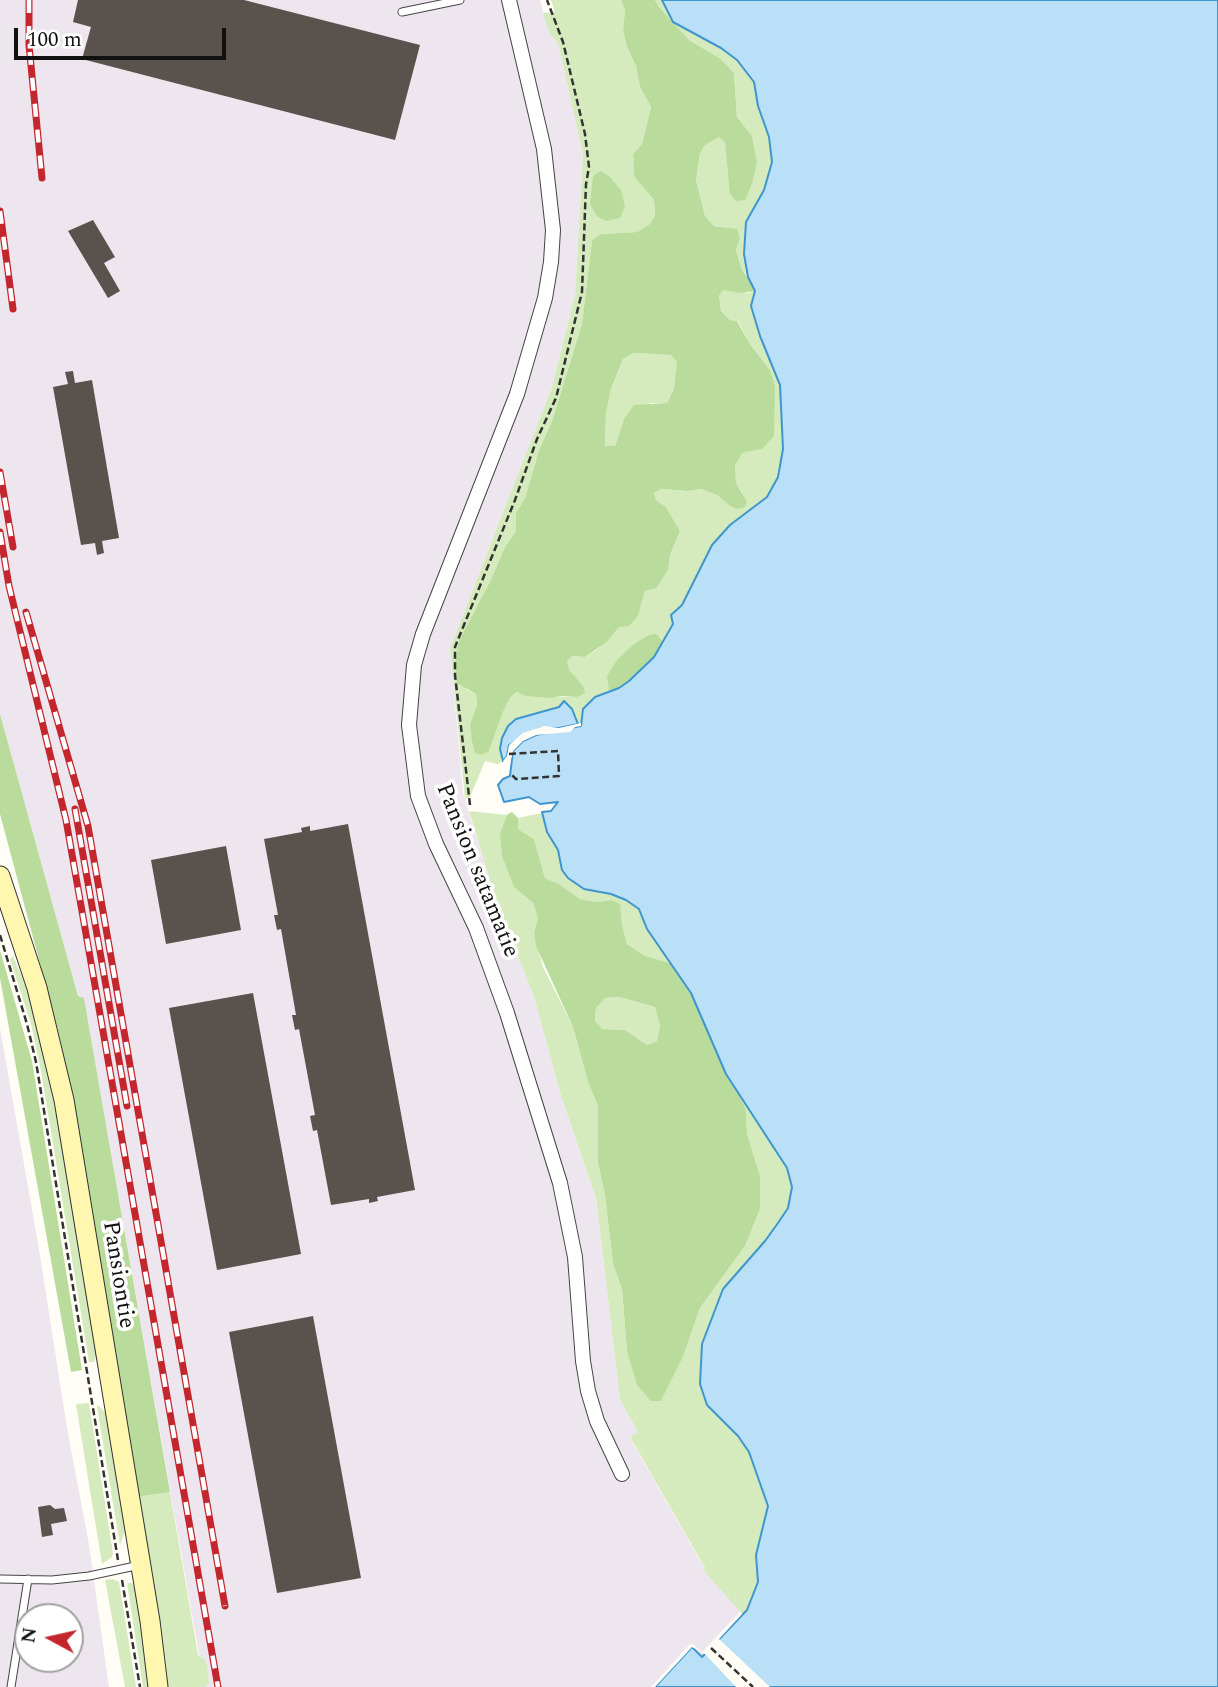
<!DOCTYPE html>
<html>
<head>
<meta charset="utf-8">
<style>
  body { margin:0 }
  #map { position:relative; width:1218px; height:1687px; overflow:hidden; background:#fffdf5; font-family:Spectral,serif }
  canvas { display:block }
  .north { position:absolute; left:14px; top:1603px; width:70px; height:70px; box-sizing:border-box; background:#fff; border:2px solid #a0a0a0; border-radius:50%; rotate:278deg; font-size:19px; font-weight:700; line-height:28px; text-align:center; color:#111 }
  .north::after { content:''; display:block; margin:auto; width:24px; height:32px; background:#c4262e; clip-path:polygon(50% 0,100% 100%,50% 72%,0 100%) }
  .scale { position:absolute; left:14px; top:28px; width:212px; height:32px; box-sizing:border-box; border:4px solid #111; border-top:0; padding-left:9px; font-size:21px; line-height:24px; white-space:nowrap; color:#111; -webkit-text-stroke:5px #fff; paint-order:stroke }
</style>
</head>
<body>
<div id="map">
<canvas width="1218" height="1687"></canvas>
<div class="north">N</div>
<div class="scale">100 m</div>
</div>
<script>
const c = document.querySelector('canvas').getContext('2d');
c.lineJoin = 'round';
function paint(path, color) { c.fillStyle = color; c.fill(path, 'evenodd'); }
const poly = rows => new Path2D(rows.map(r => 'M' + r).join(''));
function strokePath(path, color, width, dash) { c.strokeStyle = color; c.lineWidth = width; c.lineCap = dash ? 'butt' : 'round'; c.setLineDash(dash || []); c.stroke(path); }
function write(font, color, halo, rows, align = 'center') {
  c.font = font + ' Spectral,serif'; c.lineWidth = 7; c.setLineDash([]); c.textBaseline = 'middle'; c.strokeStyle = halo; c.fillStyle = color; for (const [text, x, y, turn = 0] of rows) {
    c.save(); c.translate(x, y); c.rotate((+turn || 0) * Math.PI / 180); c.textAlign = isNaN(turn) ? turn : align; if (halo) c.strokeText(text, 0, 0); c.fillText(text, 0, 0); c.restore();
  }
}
const industrial = poly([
  [0,0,540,0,549,33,558,42,583,154,575,295,552,387,450,648,463,793,495,897,534,997,561,1096,596,1198,620,1400,638,1432,630,1438,705,1569,704,1571,742,1614,702,1657,691,1648,655,1687,205,1687,209,1682,205,1659,199,1655,84,998,78,996,0,714],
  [0,1028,39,1249,67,1428,89,1545,109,1687,0,1687],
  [28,1617,70,1617,70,1659,28,1659]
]);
const green = poly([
  [551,0,621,0,625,10,623,30,627,47,636,66,640,87,651,107,642,144,633,154,634,175,654,200,655,215,650,224,637,232,601,234,592,240,582,324,552,421,539,450,525,498,516,513,516,531,505,547,489,584,466,689,476,694,477,705,470,724,489,751,503,712,510,698,518,692,525,696,577,697,584,687,568,670,566,661,572,656,585,657,595,651,607,642,619,627,638,616,645,591,668,570,670,555,680,531,666,507,656,500,654,493,661,489,688,491,701,489,717,495,730,506,742,492,736,484,735,466,742,453,762,449,770,370,750,344,738,321,730,320,721,311,719,296,723,290,751,293,748,277,741,267,736,250,740,239,728,228,714,226,705,216,696,180,700,154,704,146,719,137,757,162,752,136,737,117,734,73,721,59,689,40,659,7,655,0,681,0,790,91,814,417,706,619,581,724,578,724,564,701,559,707,531,714,501,759,503,761,498,764,485,761,470,797,465,799,450,648,552,387,575,295,583,154,558,43,549,33,543,13,555,12],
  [632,353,671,355,678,362,674,388,667,403,651,403,624,419,615,446,605,446,606,413,611,389,623,359],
  [469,811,507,815,500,833,514,887,533,903,538,918,534,932,543,967,573,1027,588,1082,598,1106,598,1163,605,1195,613,1264,622,1289,627,1351,661,1401,683,1357,700,1308,745,1246,760,1176,747,1134,746,1110,670,963,645,956,627,944,622,925,619,904,612,900,597,902,580,899,559,884,545,878,534,839,518,829,518,818,551,811,614,857,806,1155,794,1504,747,1610,742,1614,703,1570,705,1568,630,1437,638,1432,620,1400,596,1198,561,1096,534,997,495,897],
  [13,956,30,996,56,1112,97,1353,94,1362,89,1362,41,1071,31,1024,10,959],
  [619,997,655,1007,660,1026,657,1041,647,1045,625,1030,601,1029,595,1021,596,1008,605,998],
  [89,1403,113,1553,112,1557,102,1564,76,1404],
  [98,1405,108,1416,126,1528,120,1545,97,1407],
  [170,1492,198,1655,205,1659,207,1666,209,1683,205,1687,166,1687,137,1497],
  [113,1579,119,1582,136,1687,125,1687,105,1580],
  [127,1583,132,1583,136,1589,150,1687,143,1687]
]);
const forest = poly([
  [621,0,655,0,659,7,689,40,721,59,734,73,737,117,752,136,757,162,752,184,745,200,736,201,730,194,725,142,719,137,704,146,700,154,696,180,705,216,714,226,737,229,740,239,736,250,741,267,755,291,741,293,723,290,719,296,721,311,730,320,737,321,750,344,770,370,775,386,774,436,762,449,742,453,735,466,736,483,747,502,745,507,738,509,730,506,717,495,701,489,688,491,661,489,654,493,656,500,666,507,680,531,670,555,668,570,656,588,645,591,638,616,629,626,619,627,607,642,585,657,572,656,567,661,569,670,584,687,585,693,577,697,561,696,550,698,525,696,517,692,510,698,503,712,489,751,482,755,475,753,472,741,470,724,477,705,476,694,457,683,455,663,459,641,489,584,505,547,516,531,516,513,525,498,539,450,552,421,582,324,592,240,601,234,637,232,650,224,655,215,654,200,634,176,633,154,642,144,651,107,640,87,636,66,627,47,623,30,625,10],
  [633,353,671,355,677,362,674,388,667,403,634,405,624,419,615,446,605,446,606,413,611,389,623,359],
  [601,171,610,177,621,190,625,206,620,218,606,221,597,216,590,204,593,176],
  [656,634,664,643,654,657,630,681,619,688,609,690,607,676,617,660,634,644,649,635],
  [0,714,78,996,84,998,170,1492,137,1497,61,1042,0,814],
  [512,812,518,818,518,829,534,839,545,878,559,884,580,899,597,902,612,900,620,904,622,925,627,944,645,956,670,963,691,993,726,1074,738,1092,746,1110,747,1134,760,1176,760,1208,745,1246,700,1308,683,1357,661,1401,651,1401,637,1385,627,1351,622,1289,613,1264,605,1195,598,1163,598,1106,588,1082,573,1027,536,946,534,932,538,918,533,903,514,887,502,856,500,833,507,815],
  [619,997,655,1007,660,1026,657,1041,647,1045,625,1030,602,1029,595,1021,596,1008,605,998],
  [0,950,32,1061,82,1370,71,1372,0,978]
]);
const water = poly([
  [662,0,1218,0,1218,1687,655,1687,692,1647,702,1657,747,1610,758,1582,756,1555,768,1506,749,1452,738,1436,707,1405,700,1384,702,1344,723,1289,765,1241,778,1223,788,1208,792,1187,787,1168,726,1074,691,993,647,929,639,909,626,900,611,894,584,889,568,878,562,870,558,850,547,832,542,812,551,811,558,802,540,804,529,797,504,802,498,785,503,779,510,776,513,751,523,741,536,735,581,726,583,709,595,697,619,688,629,681,654,657,673,624,671,615,682,605,712,545,730,525,767,497,778,477,783,449,780,385,760,336,751,306,755,291,748,277,744,254,746,222,764,190,772,162,769,137,758,106,754,82,737,60,721,48,673,22,662,0],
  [564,701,572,709,578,724,559,728,541,728,529,733,509,745,507,756,503,761,500,749,502,738,508,726,516,719,559,707,564,701]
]);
const pier = poly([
  [581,723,581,726,575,727,570,732,536,735,523,741,513,751,510,764,503,761,507,756,509,745,523,733,544,726,559,728],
  [740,1612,742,1614,719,1639,770,1687,736,1687,705,1654,692,1647,655,1687,651,1687,689,1645,693,1644,702,1652]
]);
const building = poly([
  [78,0,244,0,420,45,395,140,82,59,91,27,73,22],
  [93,220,115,257,104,263,120,291,108,298,68,231],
  [73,371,75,383,92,380,119,538,102,541,104,553,97,555,95,543,81,545,53,387,68,384,65,372],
  [348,824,415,1190,377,1197,378,1201,369,1203,369,1199,331,1205,317,1130,313,1131,310,1116,315,1115,299,1029,295,1030,292,1015,296,1015,281,929,277,930,274,915,278,915,264,839,302,832,301,828,310,826,310,831],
  [226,846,241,930,166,944,151,860],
  [253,993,301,1254,217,1270,169,1008],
  [313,1316,361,1578,277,1593,229,1332],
  [50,1505,55,1509,64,1508,67,1521,51,1524,53,1535,42,1537,38,1507]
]);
const path = poly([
  [509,754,558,751,559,776,516,779,510,773],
  [470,805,455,675,455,647,515,500,537,439,556,398,582,292,586,184,589,167,585,134,563,42,547,0],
  [0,935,27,1024,36,1062,118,1560],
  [122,1580,140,1687],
  [711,1648,753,1687]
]);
const lane = poly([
  [402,12,460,0],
  [0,1579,52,1580,89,1576,140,1565],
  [11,1687,28,1579]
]);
const street = poly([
  [509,0,544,149,553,230,551,262,545,298,517,394,423,634,414,665,409,725,418,796,436,844,476,928,507,1013,560,1183,575,1257,583,1361,588,1391,597,1421,622,1474]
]);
const secondary = poly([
  [0,876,37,988,64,1100,150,1621,158,1687]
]);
const rail = poly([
  [29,0,29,45,42,178],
  [0,211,13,309],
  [0,472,13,547],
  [0,532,9,586,66,820,218,1687],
  [26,612,88,826,225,1606],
  [75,809,127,1106]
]);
const streetNames = [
  ["Pansion satamatie",476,871,68],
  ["Pansiontie",117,1275,81]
];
paint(industrial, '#eee6ef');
paint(green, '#d5ebbd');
paint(forest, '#b9dc9c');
paint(water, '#b9e0f7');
strokePath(water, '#3f96cf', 2);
paint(pier, '#fffdf5');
paint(building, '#5a524d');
strokePath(lane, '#444', 9);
strokePath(street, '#444', 16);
strokePath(secondary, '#333', 21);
strokePath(path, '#333', 2.5, [7, 3.5]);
strokePath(lane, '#fff', 7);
strokePath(street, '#fff', 14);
strokePath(secondary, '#fff6b0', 19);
strokePath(rail, '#c4262e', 7);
strokePath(rail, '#fff', 4.5, [13]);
write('23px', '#111', '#fff', streetNames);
</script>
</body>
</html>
